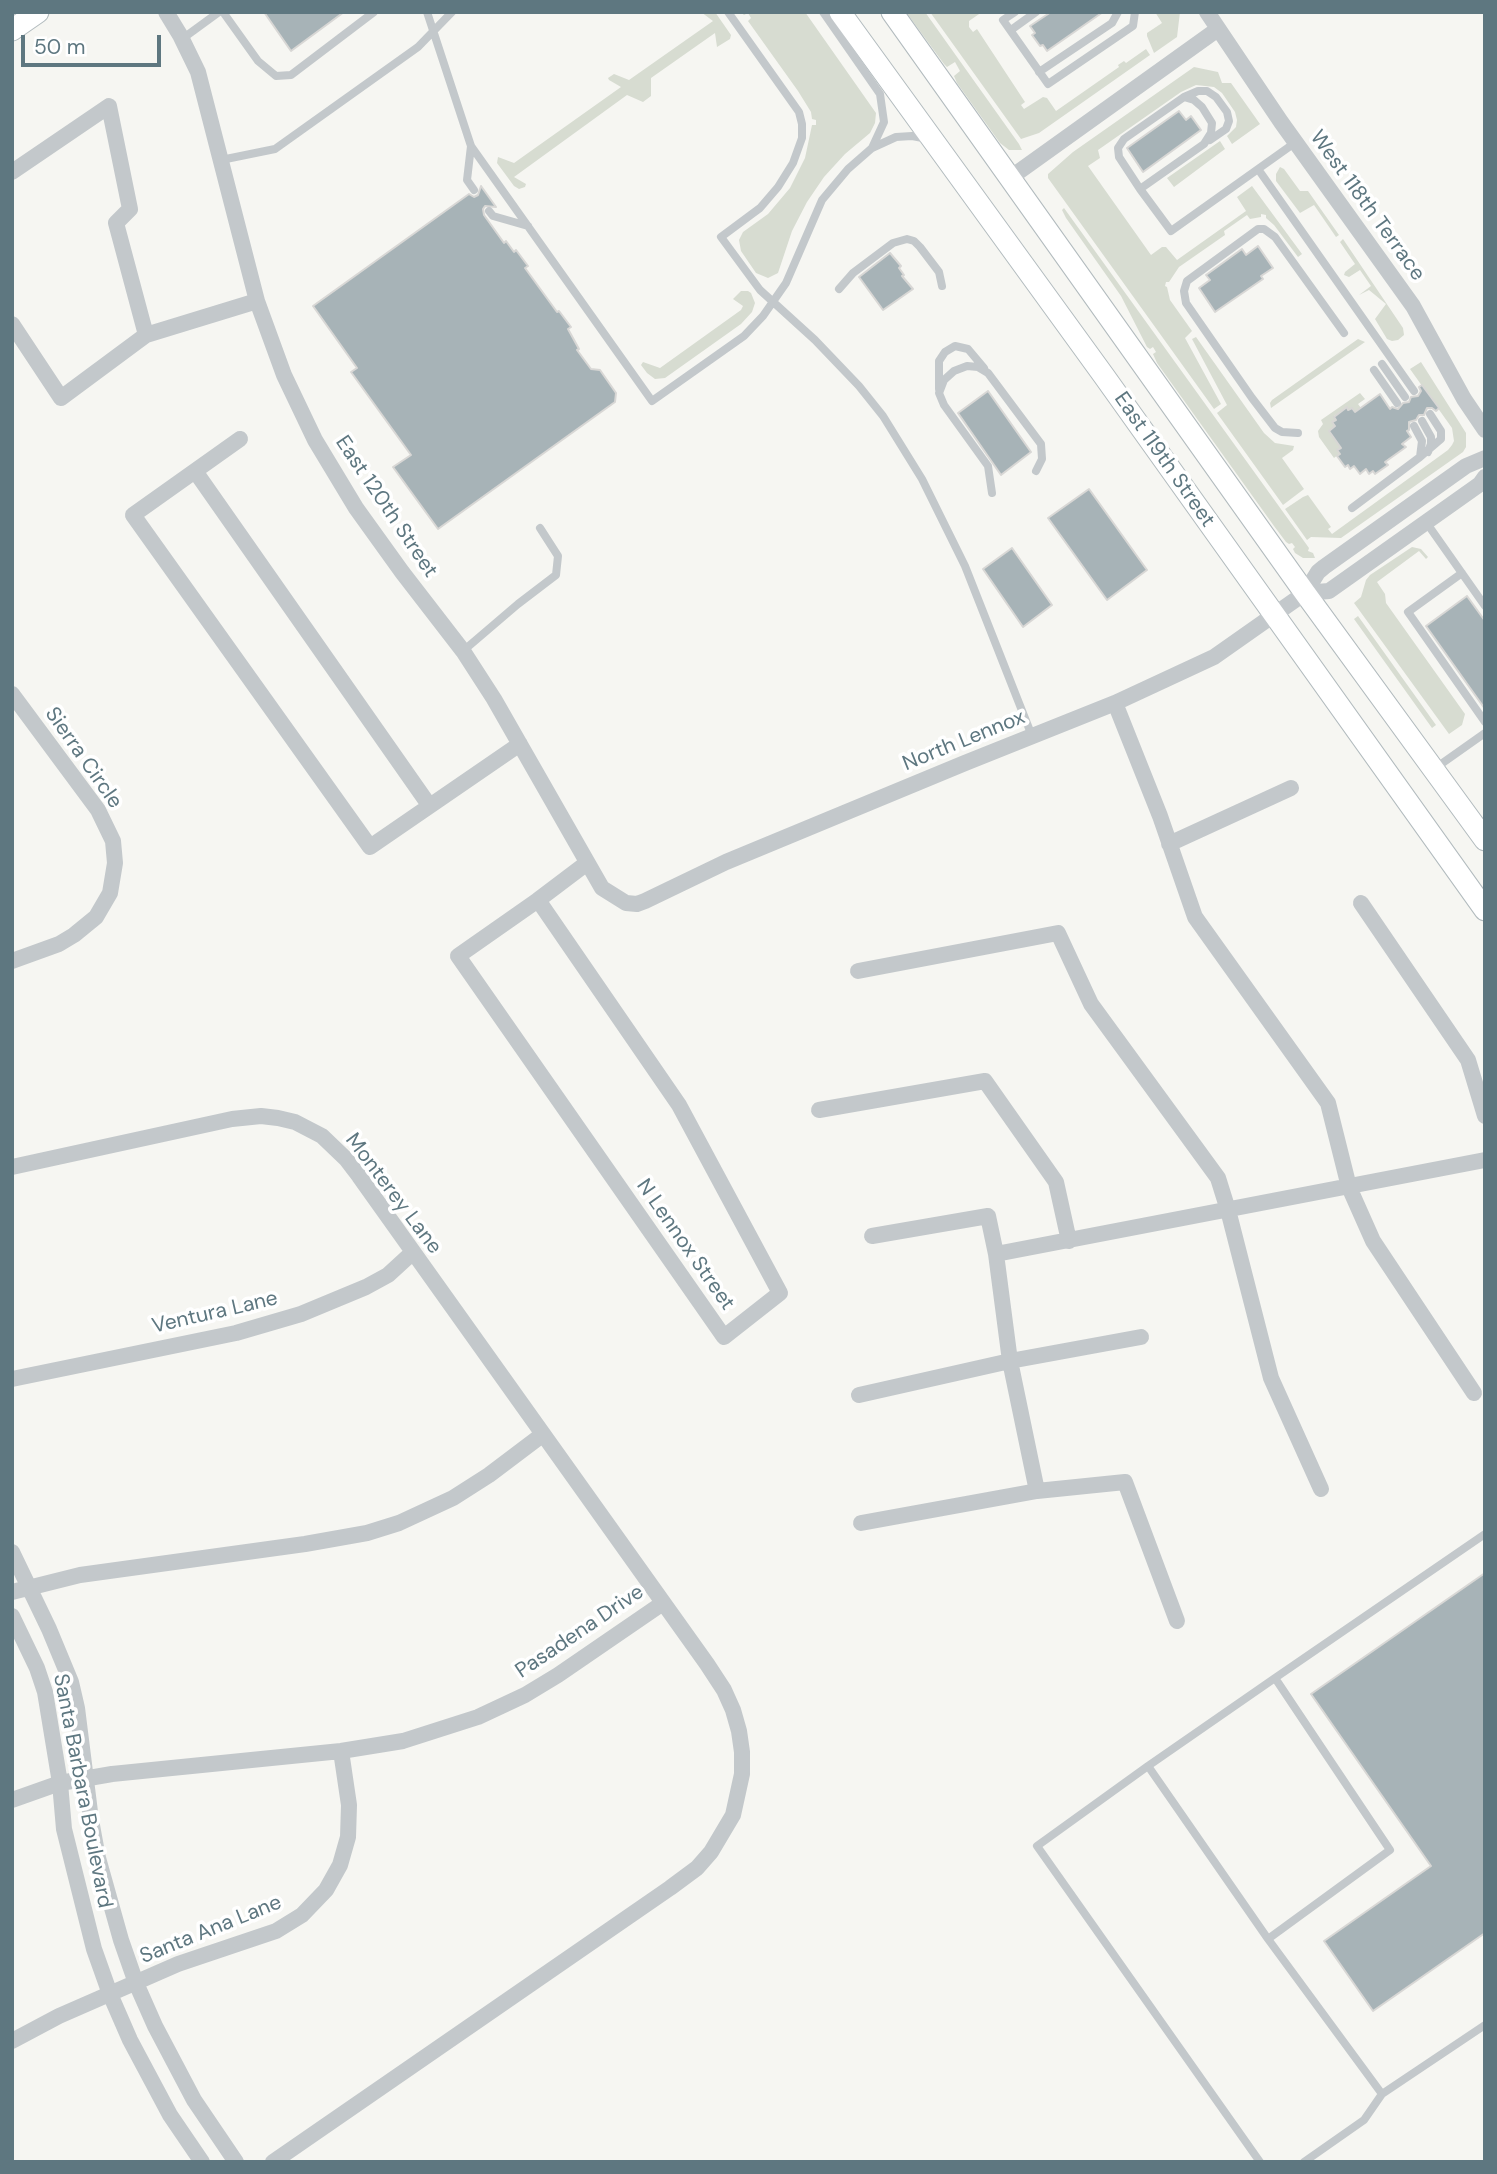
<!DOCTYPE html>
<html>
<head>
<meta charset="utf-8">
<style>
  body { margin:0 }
  #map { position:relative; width:1497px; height:2174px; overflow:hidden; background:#f6f6f2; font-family:"DM Sans",sans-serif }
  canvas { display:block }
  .frame { position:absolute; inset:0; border:14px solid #5e7780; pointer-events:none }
  .scale { position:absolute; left:21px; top:35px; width:140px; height:32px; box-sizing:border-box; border:4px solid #5e7780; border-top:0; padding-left:9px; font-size:21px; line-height:24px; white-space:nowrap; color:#5e7780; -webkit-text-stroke:5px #fff; paint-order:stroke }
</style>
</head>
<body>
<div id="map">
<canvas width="1497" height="2174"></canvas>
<div class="frame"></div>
<div class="scale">50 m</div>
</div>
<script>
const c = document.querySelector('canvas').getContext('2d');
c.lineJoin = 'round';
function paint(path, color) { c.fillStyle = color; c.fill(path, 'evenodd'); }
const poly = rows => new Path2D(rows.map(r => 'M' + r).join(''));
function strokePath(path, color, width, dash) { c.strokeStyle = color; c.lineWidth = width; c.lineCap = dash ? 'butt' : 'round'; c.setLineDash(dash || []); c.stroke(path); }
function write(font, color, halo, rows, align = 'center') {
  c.font = font + ' "DM Sans",sans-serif'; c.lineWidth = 7; c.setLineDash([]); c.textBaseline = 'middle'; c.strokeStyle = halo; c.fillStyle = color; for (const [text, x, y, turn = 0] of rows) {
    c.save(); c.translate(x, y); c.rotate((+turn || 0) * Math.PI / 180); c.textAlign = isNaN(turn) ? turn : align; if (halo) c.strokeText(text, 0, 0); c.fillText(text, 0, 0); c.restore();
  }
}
const green = poly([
  [701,12,715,12,731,35,730,39,717,47,715,33,651,78,651,96,643,102,627,95,514,177,526,184,525,187,519,189,514,186,497,163,498,157,514,163,621,87,609,80,608,78,614,74,629,80,713,21],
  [741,12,805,12,876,113,875,123,870,133,845,154,824,177,807,202,792,231,778,273,768,278,756,273,741,251,739,240,743,232,768,214,790,188,805,158,812,125,816,125,816,120,812,119,811,112,798,91,748,21,751,18,748,13,744,15],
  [906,12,925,12,1019,144,1022,150,1009,150,1000,143,957,83,954,76,960,71,955,62,947,67,944,64],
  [930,12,982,12,969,21,969,27,973,32,977,29,1025,102,1021,105,1024,109,1043,97,1047,98,1056,111,1119,67,1118,65,1124,61,1126,63,1146,49,1150,55,1039,133,1021,139],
  [1155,12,1180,12,1177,37,1154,53,1147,36,1147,33,1162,23],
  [1194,67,1218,72,1222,83,1231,83,1260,124,1232,144,1227,136,1236,127,1237,120,1235,112,1222,93,1214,87,1196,85,1181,92,1098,150,1100,158,1088,166,1151,255,1162,247,1166,247,1177,260,1246,211,1237,197,1252,186,1302,254,1298,257,1274,225,1266,218,1266,215,1261,214,1261,217,1250,219,1247,215,1224,231,1225,235,1179,267,1169,282,1166,282,1165,286,1167,287,1170,300,1192,331,1185,338,1221,404,1214,409,1048,178,1048,174,1073,152],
  [1220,141,1225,149,1174,187,1167,178],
  [1280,167,1284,169,1300,191,1308,191,1339,235,1336,237,1314,205,1300,213,1276,181,1276,174],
  [1064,208,1309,548,1308,551,1313,553,1315,558,1303,558,1295,553,1293,549,1295,547,1292,543,1289,544,1286,542,1274,526,1157,363,1153,354,1156,352,1153,347,1150,349,1147,347,1121,296,1066,218,1062,210],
  [1343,239,1403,328,1404,335,1398,340,1392,341,1387,339,1375,319,1386,304,1369,290,1359,295,1371,286,1360,270,1349,277,1344,275,1345,272,1355,264,1340,242],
  [741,291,748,291,751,293,755,303,752,312,741,324,665,378,655,379,647,373,641,365,643,362,660,368,741,310,743,306,733,299],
  [1196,337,1264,433,1275,443,1294,446,1293,450,1282,458,1304,489,1283,505,1217,413,1227,405,1192,339],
  [1358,339,1365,342,1271,408,1270,403,1272,400],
  [1421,362,1466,433,1466,447,1463,452,1341,538,1311,537,1307,540,1285,509,1303,497,1308,495,1331,527,1328,529,1332,534,1448,450,1452,445,1454,441,1452,428,1410,369],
  [1360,393,1365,399,1358,404,1361,408,1352,414,1352,408,1348,410,1346,408,1334,416,1336,420,1333,422,1337,421,1344,451,1338,450,1339,454,1334,458,1319,437,1318,431,1323,424,1321,420],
  [1412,547,1421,549,1428,557,1426,559,1419,551,1377,582,1385,594,1386,603,1465,714,1462,725,1449,734,1354,603,1361,597,1366,580,1370,575],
  [1358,616,1436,725,1432,728,1354,619]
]);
const building = poly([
  [264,12,344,12,291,51,264,12],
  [1051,12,1103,12,1047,51,1043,45,1040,46,1032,35,1035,33,1030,26,1051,12],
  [1179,111,1186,120,1191,116,1201,130,1143,172,1127,148,1179,111],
  [481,186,496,207,485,206,483,209,484,215,504,243,506,241,514,252,516,250,528,266,525,268,557,312,559,311,571,327,568,329,579,349,577,350,591,369,600,370,616,393,615,402,438,529,393,467,411,455,351,372,357,368,313,306,469,194,474,197,478,195,481,186],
  [1258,246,1273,268,1261,276,1263,279,1215,312,1199,288,1210,280,1206,275,1242,249,1246,255,1258,246],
  [890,253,901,266,899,268,904,275,902,276,913,289,883,310,859,277,890,253],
  [1422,385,1439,408,1436,411,1432,408,1427,408,1424,415,1419,415,1416,420,1409,422,1409,430,1407,431,1411,437,1402,444,1406,447,1385,462,1388,465,1375,474,1373,471,1369,474,1366,469,1360,474,1354,466,1350,469,1348,465,1345,467,1337,456,1340,454,1337,450,1341,448,1329,431,1335,426,1332,422,1336,420,1334,417,1347,407,1348,410,1352,408,1355,412,1380,394,1390,409,1392,407,1398,409,1403,403,1409,402,1411,397,1418,396,1421,391,1419,387,1422,385],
  [988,391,1031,452,1001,475,958,413,988,391],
  [1089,489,1147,570,1107,600,1048,518,1089,489],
  [1012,548,1052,605,1023,627,983,569,1012,548],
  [1467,596,1485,621,1485,709,1426,626,1467,596],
  [1485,1573,1485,1933,1373,2011,1324,1941,1431,1866,1311,1694,1485,1573]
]);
const lane = poly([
  [223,12,258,61,276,76,291,75,374,12],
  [427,12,471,146,652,401,744,336,763,316,786,283,822,200,848,169,872,148,896,137,912,136,928,139],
  [728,12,799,112,802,124,802,138,793,163,778,187,760,208,721,237,760,290,815,340,859,386,883,416,922,479,965,566,1032,736],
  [823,12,880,94,884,122,872,148],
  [1015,12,1003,20,1048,84,1133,26,1135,12],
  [1011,30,1036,12],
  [182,39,219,12],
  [1039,72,1112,23,1118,12],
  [1184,97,1198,91,1207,91,1216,97,1227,112,1229,121,1226,129,1210,140],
  [471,146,467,180,474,190],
  [221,160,275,149,418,47,452,12],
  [1258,169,1414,391],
  [1140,189,1204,144,1211,133,1212,123,1202,107,1194,100,1184,97,1124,139,1118,148,1119,157,1140,189,1171,231,1296,142],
  [489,211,493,216,528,226],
  [839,289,853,273,893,243,907,239,914,241,920,247,939,272,942,286],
  [1382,364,1405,397],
  [1374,370,1397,403],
  [939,389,939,361,945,352,955,346,968,349,984,368],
  [1422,421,1431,437,1431,444,1428,452],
  [1298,433,1282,432,1275,428,1252,398,1186,303,1184,291,1187,281,1258,229,1264,229,1275,237,1344,333],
  [1420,457,1441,439,1441,431,1430,414],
  [992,493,988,466,944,405,939,393,944,380,954,371,967,366,978,367,988,373,1041,444,1042,459,1036,471],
  [1352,508,1420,457,1422,441,1414,426],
  [1426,522,1485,606],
  [1462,573,1408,612,1485,722],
  [463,651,518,604,556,575,558,556,540,528],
  [1434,769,1485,733],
  [1275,1678,1390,1850,1268,1939,1148,1766,1275,1678,1485,1534],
  [1148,1766,1037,1846,1260,2162],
  [1268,1939,1382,2094,1485,2025],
  [1304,2162,1364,2120,1382,2094]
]);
const street = poly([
  [166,12,180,35,198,72,257,301,284,375,315,440,356,508,402,572,463,651,494,699,602,888,626,903,637,904,645,901,726,862,965,763,1115,703,1214,657,1305,593,1318,572,1324,567,1466,466,1485,458],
  [1207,12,1281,122,1413,306,1464,399,1485,430],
  [12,172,109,106,130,209,116,223,146,335],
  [1010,178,1218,29],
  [12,324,61,398,146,335,257,301],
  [240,439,133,515,370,847,520,744],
  [195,471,429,805],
  [1305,593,1329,591,1480,484,1485,477],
  [12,694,98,810,113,841,115,863,110,893,96,917,74,935,59,944,12,961],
  [1115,703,1160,816,1195,917,1328,1103,1349,1187,1373,1241,1474,1393],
  [1169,844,1291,788],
  [538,900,458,956,724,1337,780,1293,679,1105,538,900,587,863],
  [1361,903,1468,1060,1485,1116],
  [858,971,1058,933,1091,1004,1218,1178,1228,1210,1271,1378,1321,1489],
  [819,1110,985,1081,1056,1182,1069,1241],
  [12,1167,232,1119,261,1116,278,1118,295,1122,322,1136,346,1159,359,1176,707,1664,724,1690,733,1710,739,1731,742,1752,742,1774,733,1815,711,1852,697,1868,670,1888,273,2162],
  [872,1236,988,1216,996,1254],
  [12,1379,236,1333,301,1314,366,1287,388,1275,412,1253],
  [859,1395,1010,1361,1141,1337],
  [1037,1491,1010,1361,996,1254,1485,1160],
  [861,1523,1037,1491,1125,1482,1177,1621],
  [12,1552,49,1629,71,1682,77,1708,91,1820,98,1858,121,1940,136,1983,155,2026,194,2100,236,2162],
  [12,1592,80,1575,305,1544,367,1533,399,1523,453,1498,489,1475,542,1435],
  [12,1616,37,1668,45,1692,60,1783,64,1829,94,1949,110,1994,130,2040,170,2115,202,2162],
  [12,1800,60,1783,112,1774,341,1751,403,1741,478,1717,525,1695,558,1675,663,1603],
  [12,2041,59,2016,178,1964,276,1931,302,1915,326,1890,340,1865,348,1837,349,1805,341,1751]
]);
const secondary = poly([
  [840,12,1104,376,1485,910],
  [892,12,1305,593,1485,840],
  [12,30,38,12]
]);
const streetNames = [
  ["West 118th Terrace",1367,206,54],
  ["East 119th Street",1164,460,55],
  ["East 120th Street",386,507,56],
  ["North Lennox",964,741,-22],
  ["Sierra Circle",83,758,55],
  ["Monterey Lane",393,1194,53],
  ["N Lennox Street",685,1245,55],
  ["Ventura Lane",215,1313,-13],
  ["Pasadena Drive",580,1632,-34],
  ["Santa Barbara Boulevard",82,1791,79],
  ["Santa Ana Lane",211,1930,-22]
];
paint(green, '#d7dcd1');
paint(building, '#a7b3b7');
strokePath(building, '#d8d7d5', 2);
strokePath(secondary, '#b2bbbe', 23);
strokePath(lane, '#c3c8cb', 8);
strokePath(street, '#c3c8cb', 16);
strokePath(secondary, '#fff', 21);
write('21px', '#5e7780', '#fff', streetNames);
</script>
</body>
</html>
